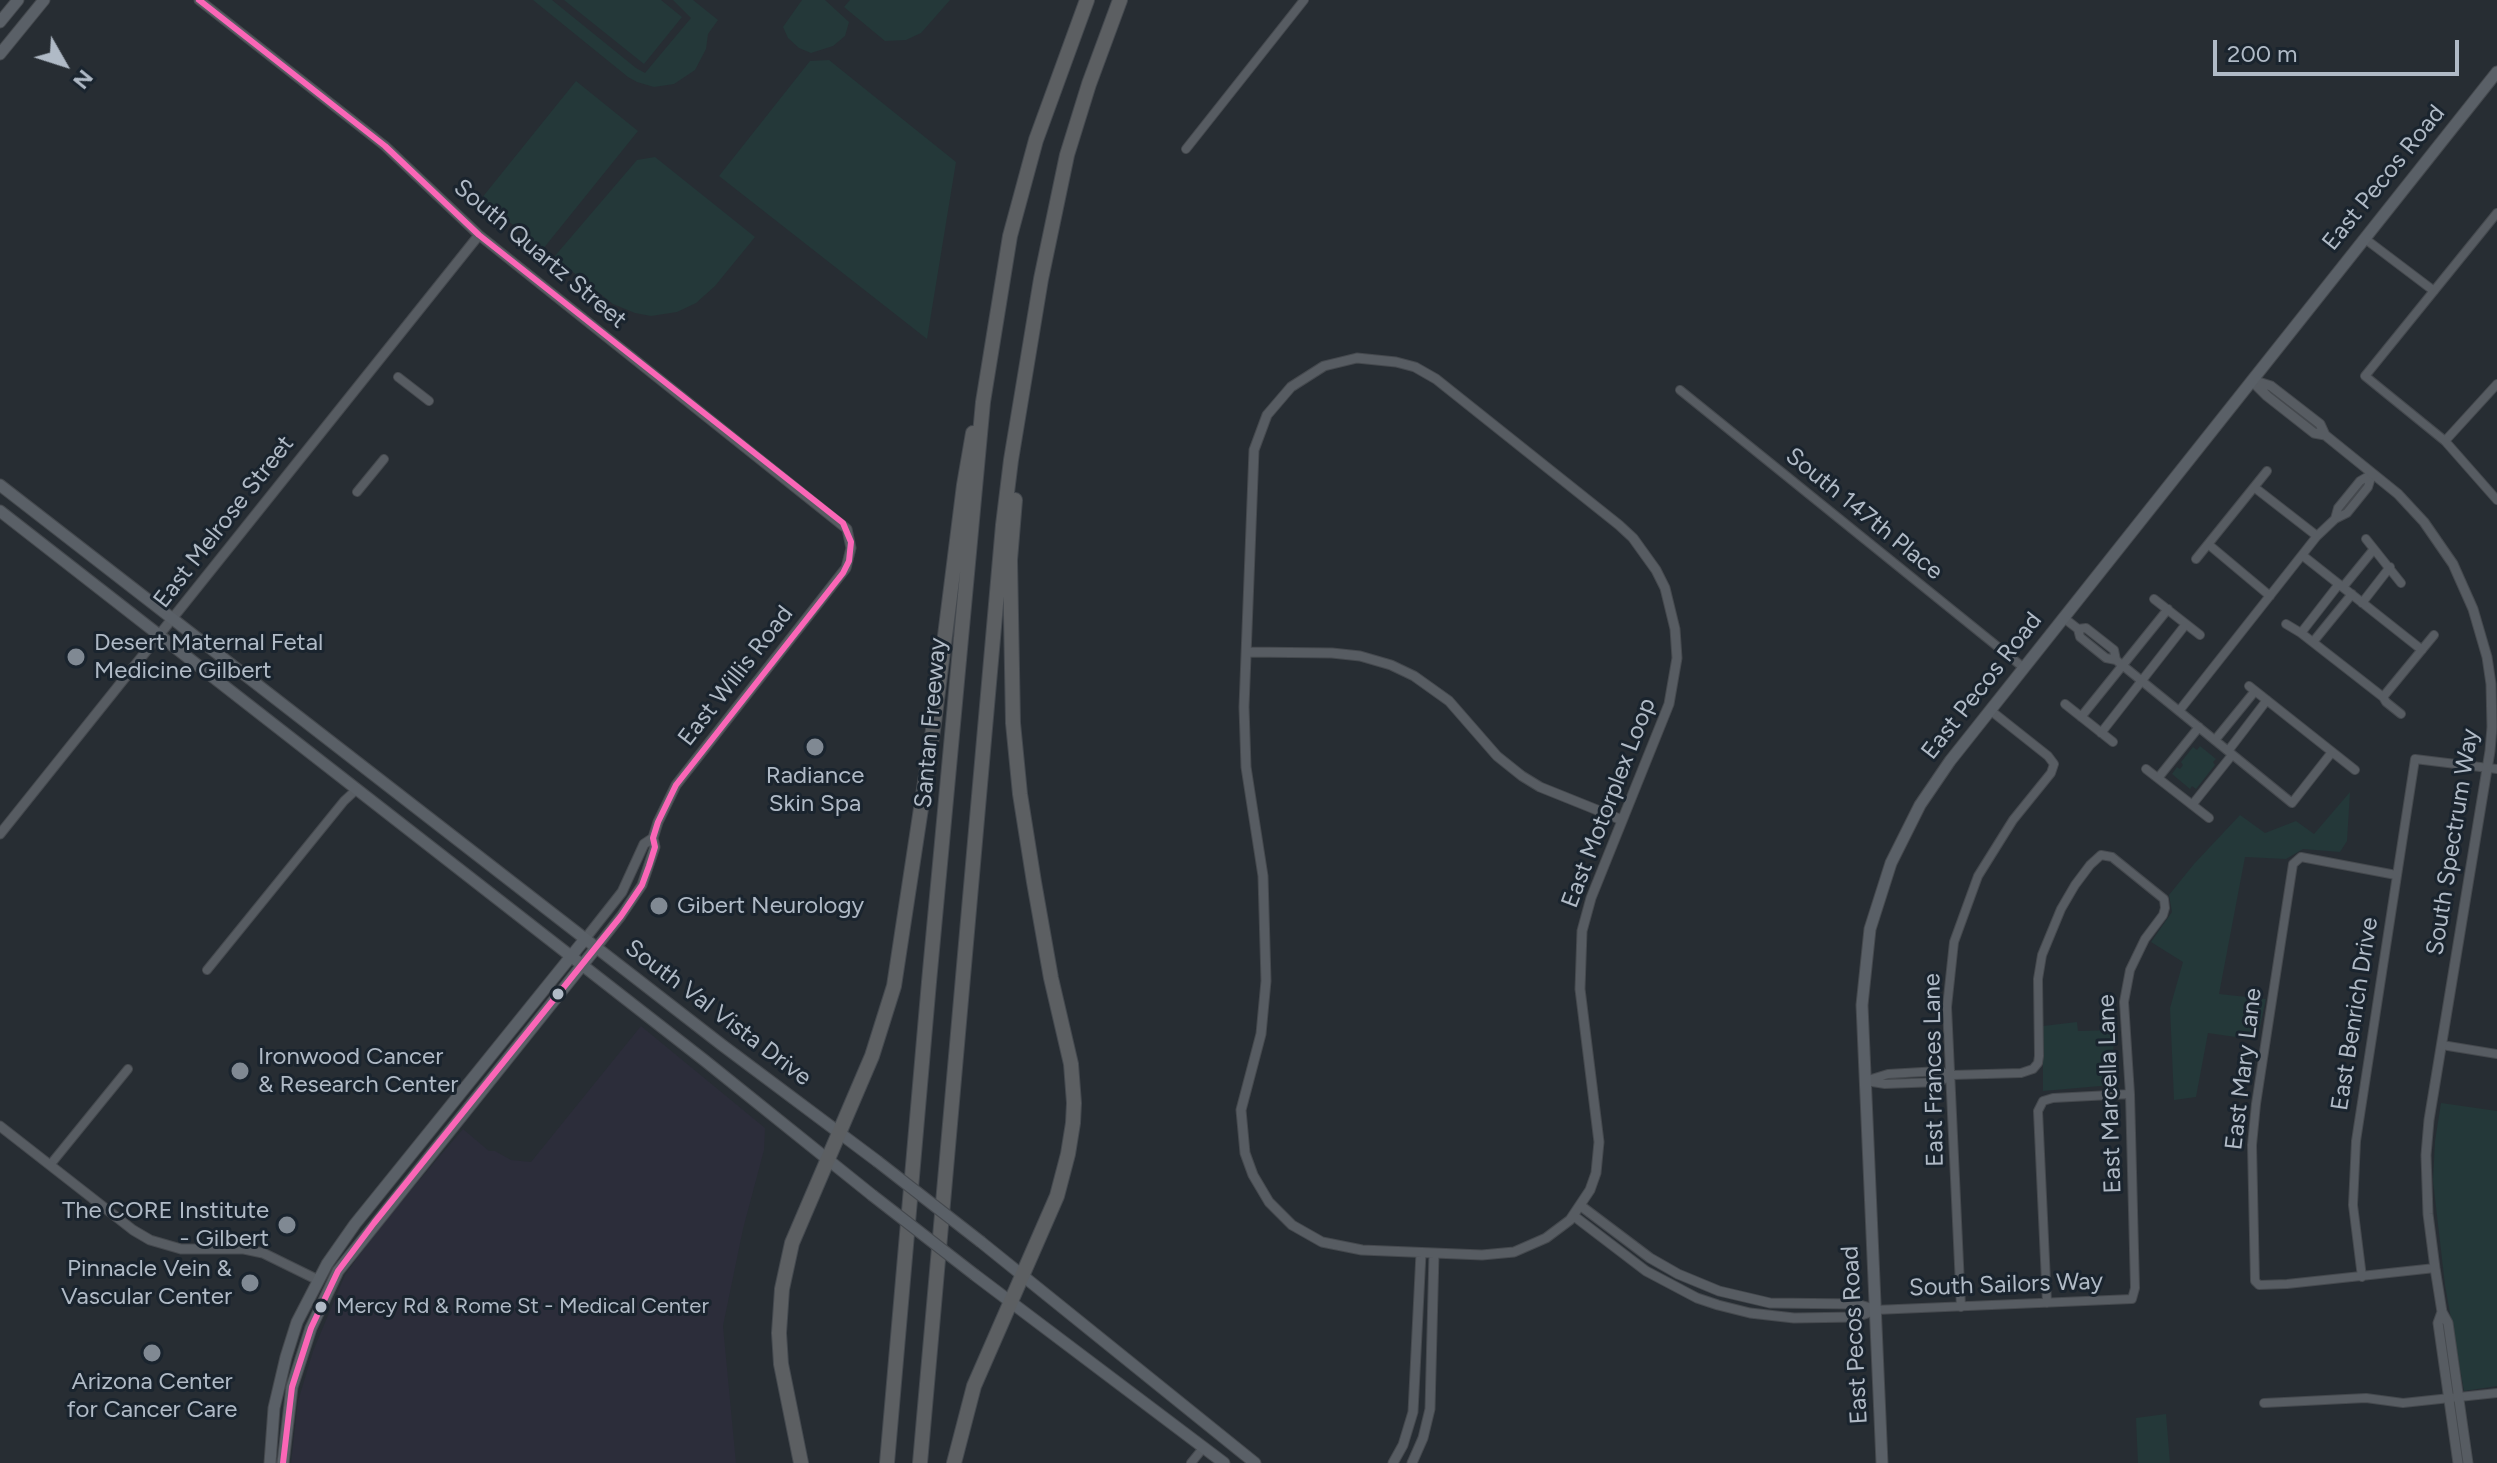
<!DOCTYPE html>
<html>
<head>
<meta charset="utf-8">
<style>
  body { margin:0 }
  #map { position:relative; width:2497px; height:1463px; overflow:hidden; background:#272d33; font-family:Figtree,sans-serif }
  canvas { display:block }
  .north { position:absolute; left:24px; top:24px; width:80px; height:80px; -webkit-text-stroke:6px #1a242e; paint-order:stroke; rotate:129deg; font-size:22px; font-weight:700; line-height:32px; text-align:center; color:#b0bac6 }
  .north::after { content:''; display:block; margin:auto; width:28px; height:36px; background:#b0bac6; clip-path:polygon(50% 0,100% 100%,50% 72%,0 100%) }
  .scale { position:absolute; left:2213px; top:40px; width:246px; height:36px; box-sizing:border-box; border:4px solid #b0bac6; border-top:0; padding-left:10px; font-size:24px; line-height:28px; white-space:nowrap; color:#b0bac6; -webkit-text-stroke:6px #1a242e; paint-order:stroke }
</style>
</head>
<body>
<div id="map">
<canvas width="2497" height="1463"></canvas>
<div class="north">N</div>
<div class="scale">200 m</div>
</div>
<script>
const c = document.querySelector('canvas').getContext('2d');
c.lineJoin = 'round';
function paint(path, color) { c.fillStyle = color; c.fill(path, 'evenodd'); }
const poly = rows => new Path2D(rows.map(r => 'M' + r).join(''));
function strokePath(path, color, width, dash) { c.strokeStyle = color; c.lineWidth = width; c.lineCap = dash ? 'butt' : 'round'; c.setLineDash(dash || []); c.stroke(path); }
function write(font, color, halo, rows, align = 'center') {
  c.font = font + ' Figtree,sans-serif'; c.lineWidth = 6; c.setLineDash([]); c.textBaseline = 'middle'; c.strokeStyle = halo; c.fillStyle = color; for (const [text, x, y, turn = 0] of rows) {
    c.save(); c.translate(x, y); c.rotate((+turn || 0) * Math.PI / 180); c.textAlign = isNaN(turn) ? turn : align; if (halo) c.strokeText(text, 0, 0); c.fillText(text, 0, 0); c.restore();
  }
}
const medical = poly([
  [641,1026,765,1128,764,1150,743,1229,723,1326,736,1463,291,1463,298,1401,313,1351,345,1275,381,1225,463,1129,489,1151,495,1151,511,1160,531,1162]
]);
const green = poly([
  [533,0,552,0,636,68,645,73,691,18,673,0,693,0,718,20,708,34,706,49,695,70,674,84,654,87,637,82,628,77],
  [564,0,661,0,682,17,644,64],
  [802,0,825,0,849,22,845,36,833,46,811,53,799,48,788,38,783,27],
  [850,0,950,0,921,33,906,40,885,41,844,7],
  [829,60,956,162,927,339,719,176,810,61],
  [576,81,638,131,543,249,481,199],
  [655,157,755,237,715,286,696,303,677,312,651,316,635,313,613,304,554,257,637,160],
  [2200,746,2216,759,2213,762,2215,765,2196,789,2192,786,2190,789,2172,774,2177,767,2180,769,2183,765,2181,762,2193,747,2197,750],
  [2350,792,2347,841,2340,852,2303,849,2286,859,2245,857,2219,994,2266,999,2257,1040,2208,1033,2196,1097,2174,1100,2170,1008,2183,962,2151,942,2172,912,2169,895,2194,864,2240,815,2265,833,2296,821,2314,834],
  [2077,1022,2078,1031,2114,1030,2112,1085,2043,1091,2043,1026],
  [2441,1103,2497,1111,2497,1386,2464,1391,2445,1285,2433,1181,2435,1141],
  [2166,1414,2170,1463,2138,1463,2136,1418]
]);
const minor = poly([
  [1186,149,1304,0],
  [2497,213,2365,376,2445,441,2497,500],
  [2364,238,2434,291],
  [398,377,429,401],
  [1680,390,2024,668],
  [2445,441,2497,384],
  [2254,487,2317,536],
  [357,492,384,459],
  [2335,519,2338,508,2360,481,2372,474],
  [2366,539,2401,583],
  [2208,544,2270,596],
  [2302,555,2422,650],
  [2196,559,2267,471],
  [2343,587,2374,549],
  [2154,599,2200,635],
  [2362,603,2390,567],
  [2064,618,2078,629,2080,637,2106,658,2116,660,2292,803,2332,752],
  [2286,624,2301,633,2383,697,2386,702,2401,714],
  [2078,629,2086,628,2114,650,2116,660],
  [2301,633,2339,584],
  [2313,642,2352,594],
  [2249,686,2355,770],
  [2383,697,2434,635],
  [2065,704,2113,742],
  [2179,711,2317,536,2335,519,2347,513,2368,487,2372,474],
  [2081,717,2168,609],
  [2101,733,2186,624],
  [2215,740,2255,691],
  [2228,751,2267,700],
  [2146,769,2209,818],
  [2158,778,2199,727],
  [2192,805,2232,755],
  [2396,875,2301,857,2293,864,2256,1104,2252,1145,2255,1281,2259,1285,2287,1284,2435,1268],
  [207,970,344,801,357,789],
  [2442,1045,2497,1054],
  [1865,1081,1888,1074,1939,1071,1952,1075,2021,1073,2033,1069,2038,1063,2039,1056,2038,979,2042,955,2061,909,2075,885,2090,865,2101,855,2112,857,2164,899,2165,908,2163,915,2145,939,2130,970,2124,1002,2130,1094,2135,1288,2132,1299,1875,1310],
  [1866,1081,1885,1084,1939,1082,1952,1075],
  [50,1165,128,1069],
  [2362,1277,2353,1205,2356,1141,2415,759,2497,769],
  [2047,1303,2038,1111,2043,1101,2053,1098,2130,1094],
  [1961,1307,1947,1007,1954,942,1978,876,2013,820,2051,773,2054,764,2048,756,1990,710],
  [2264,1403,2366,1398,2403,1403,2497,1393],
  [1191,1463,1204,1447]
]);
const tertiary = poly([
  [199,0,385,146,479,235,847,529,851,548,846,568,676,785,658,822,653,838,655,847,642,885,621,916,596,948],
  [1357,358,1396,362,1415,367,1436,379,1619,525,1633,538,1656,570,1665,588,1675,629,1677,658,1669,704,1591,898,1582,931,1580,989,1599,1142,1596,1173,1590,1190,1570,1220,1546,1238,1514,1252,1482,1255,1362,1250,1322,1242,1292,1225,1269,1202,1253,1175,1245,1153,1241,1110,1261,1034,1266,981,1263,876,1246,767,1244,707,1254,450,1267,415,1291,387,1324,366,1357,358],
  [2252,380,2271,386,2320,424,2325,435,2398,494,2424,522,2453,564,2473,609,2487,657,2491,684,2492,727,2490,751,2429,1120,2426,1155,2428,1214,2435,1268,2442,1312,2448,1323,2468,1463],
  [2252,381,2267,396,2314,433,2325,435],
  [1248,652,1332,653,1360,656,1391,665,1414,676,1449,701,1497,756,1522,776,1540,787,1622,820],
  [0,834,479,235],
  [585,939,622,892,644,844,653,838],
  [0,1126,133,1230,150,1240,181,1249,244,1249,263,1253,318,1280],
  [1581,1206,1650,1258,1678,1274,1719,1291,1770,1303,1856,1304,1874,1309],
  [1574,1216,1646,1271,1697,1298,1718,1305,1750,1313,1794,1318,1856,1317,1875,1310],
  [2442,1312,2438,1323,2458,1463],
  [1393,1463,1403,1445,1413,1412,1421,1253],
  [1412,1463,1423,1438,1430,1409,1434,1253]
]);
const secondary = poly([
  [0,22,18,0],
  [0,54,44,0],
  [0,485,722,1045,877,1161],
  [0,511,704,1060,872,1195],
  [981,1242,1255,1463],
  [975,1275,1224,1463],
  [270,1463,274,1408,286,1357,297,1322,327,1264,355,1224,585,939],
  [283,1463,292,1387,311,1328,338,1271,596,948],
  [1882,1463,1862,1005,1870,929,1891,863,1920,805,1950,761,2497,72]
]);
const motorway = poly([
  [801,1463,781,1364,779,1333,782,1289,792,1243,872,1056,894,986,934,723,964,485,973,433],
  [887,1463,929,982,983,402,1010,236,1036,140,1087,0],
  [920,1463,1003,525,1011,460,1041,279,1067,155,1089,84,1120,0],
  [954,1463,974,1386,1057,1196,1068,1154,1073,1123,1074,1103,1071,1064,1051,978,1034,882,1020,794,1013,723,1010,560,1015,500]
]);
const secondaryBridge = poly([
  [877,1161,981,1242],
  [872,1195,975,1275]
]);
const bus1 = poly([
  [199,0,385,146,479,235,843,523,851,542,849,561,843,573,676,785,658,822,653,838,655,847,649,866,642,885,621,916,374,1223,338,1271,311,1328,292,1387,283,1463]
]);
const markers = [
  [76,657,10,"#808993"],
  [815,747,10,"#808993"],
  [659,906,10,"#808993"],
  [558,994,7,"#b0bac6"],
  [240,1071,10,"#808993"],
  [287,1225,10,"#808993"],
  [250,1283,10,"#808993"],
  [321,1307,7,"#b0bac6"],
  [152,1353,10,"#808993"]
];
const busNames = [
  ["Mercy Rd & Rome St - Medical Center",336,1307]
];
const streetNames = [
  ["East Pecos Road",2384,178,-51],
  ["South Quartz Street",540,254,40],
  ["South 147th Place",1864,514,39],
  ["East Melrose Street",224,522,-52],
  ["East Willis Road",736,676,-52],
  ["East Pecos Road",1982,686,-52],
  ["Santan Freeway",931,723,-85],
  ["East Motorplex Loop",1609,803,-69],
  ["South Spectrum Way",2453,842,-81],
  ["South Val Vista Drive",718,1013,37],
  ["East Benrich Drive",2355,1014,-81],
  ["East Mary Lane",2244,1069,-83],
  ["East Frances Lane",1934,1070,-91],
  ["East Marcella Lane",2110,1094,-92],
  ["South Sailors Way",2006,1285,-2],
  ["East Pecos Road",1855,1335,-93]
];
const poiNames = [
  ["Desert Maternal Fetal",94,643],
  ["Medicine Gilbert",94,671],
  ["Radiance",815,776,"center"],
  ["Skin Spa",815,804,"center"],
  ["Gibert Neurology",677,906],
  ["Ironwood Cancer",258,1057],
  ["& Research Center",258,1085],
  ["The CORE Institute",269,1211,"right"],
  ["- Gilbert",269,1239,"right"],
  ["Pinnacle Vein &",232,1269,"right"],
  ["Vascular Center",232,1297,"right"],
  ["Arizona Center",152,1382,"center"],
  ["for Cancer Care",152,1410,"center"]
];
paint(medical, '#2c2d3a');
paint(green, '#243839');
strokePath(minor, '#45494e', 10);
strokePath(tertiary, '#45494e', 11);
strokePath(secondary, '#45494e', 13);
strokePath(motorway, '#44494f', 16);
strokePath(minor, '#575c62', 8);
strokePath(tertiary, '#575c62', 9);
strokePath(secondary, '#5a6067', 11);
strokePath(motorway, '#5c5f62', 14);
strokePath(secondaryBridge, '#45494e', 13, []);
strokePath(secondaryBridge, '#5a6067', 11);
strokePath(bus1, '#fa66b7', 6);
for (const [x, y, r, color] of markers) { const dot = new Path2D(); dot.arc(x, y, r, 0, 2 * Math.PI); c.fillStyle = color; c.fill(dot); strokePath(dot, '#1a242e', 3); }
write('22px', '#b0bac6', '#1a242e', busNames, 'left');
write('24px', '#b0bac6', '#1a242e', streetNames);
write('24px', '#b0bac6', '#1a242e', poiNames, 'left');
</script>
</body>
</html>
